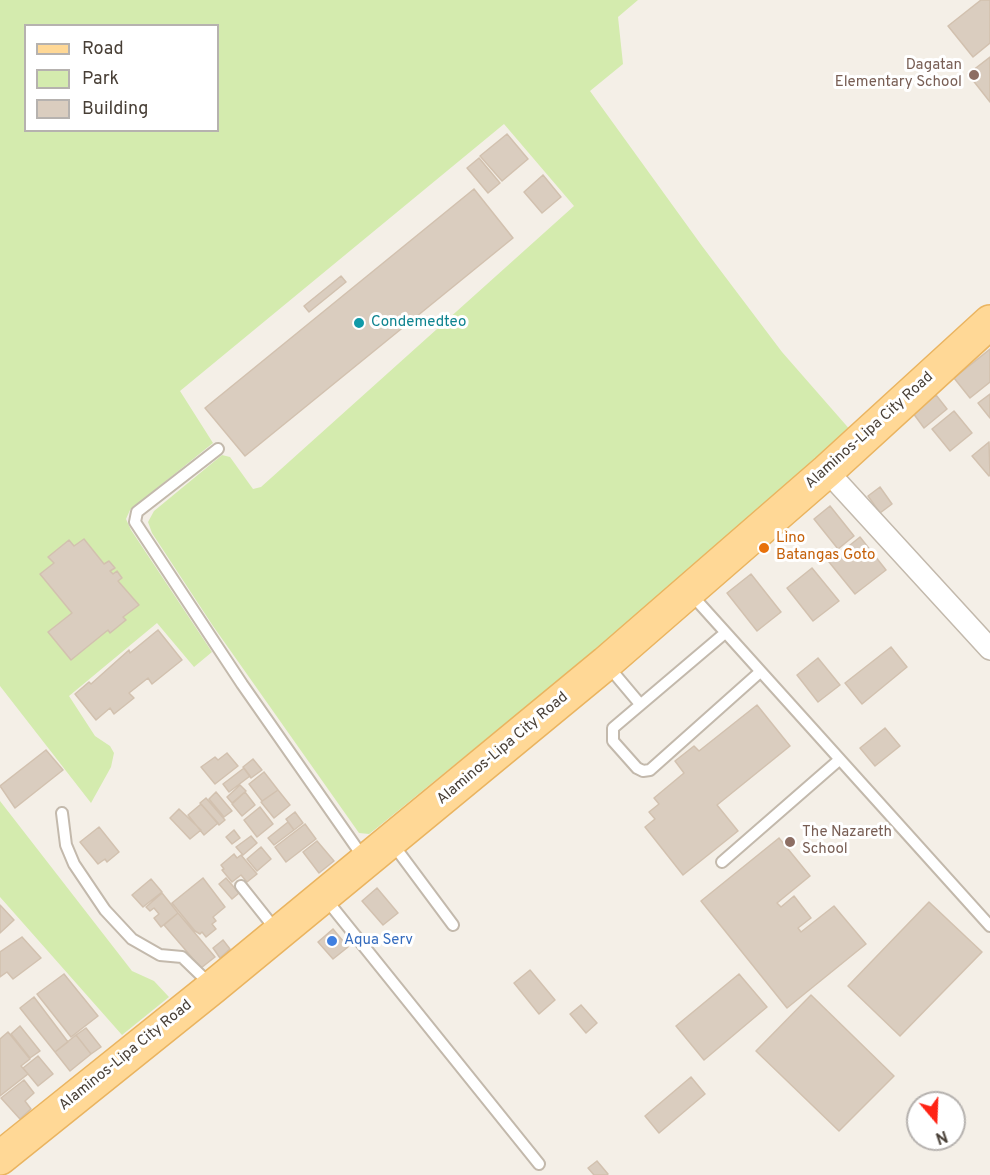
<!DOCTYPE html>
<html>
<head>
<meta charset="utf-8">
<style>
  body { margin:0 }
  #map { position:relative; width:990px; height:1175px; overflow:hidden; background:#f4efe7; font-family:Overpass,sans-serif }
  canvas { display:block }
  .legend { position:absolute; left:24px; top:24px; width:195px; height:108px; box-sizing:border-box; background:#fff; border:2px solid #b6b2af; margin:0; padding:8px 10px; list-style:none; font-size:18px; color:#483f36 }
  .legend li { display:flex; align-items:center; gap:12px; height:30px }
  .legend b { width:30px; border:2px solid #b6b2af }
  .north { position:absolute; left:906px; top:1091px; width:60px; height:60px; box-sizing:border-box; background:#fff; border:2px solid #b6b2af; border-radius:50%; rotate:161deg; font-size:16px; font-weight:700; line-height:24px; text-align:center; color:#483f36 }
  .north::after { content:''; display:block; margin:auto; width:21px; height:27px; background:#ff2314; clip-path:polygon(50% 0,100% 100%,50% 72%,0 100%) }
</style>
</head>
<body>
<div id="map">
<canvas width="990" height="1175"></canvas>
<ul class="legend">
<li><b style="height:8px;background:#ffd896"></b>Road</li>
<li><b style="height:16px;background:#d4ebae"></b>Park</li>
<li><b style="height:16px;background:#dacdbf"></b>Building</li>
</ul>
<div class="north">N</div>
</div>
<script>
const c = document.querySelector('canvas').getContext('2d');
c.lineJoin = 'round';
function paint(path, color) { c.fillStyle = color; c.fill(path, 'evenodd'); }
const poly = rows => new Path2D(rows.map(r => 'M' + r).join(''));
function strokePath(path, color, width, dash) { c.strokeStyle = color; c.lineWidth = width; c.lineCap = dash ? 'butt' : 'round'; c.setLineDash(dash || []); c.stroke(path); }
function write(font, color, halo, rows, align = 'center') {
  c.font = font + ' Overpass,sans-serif'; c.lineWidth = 6; c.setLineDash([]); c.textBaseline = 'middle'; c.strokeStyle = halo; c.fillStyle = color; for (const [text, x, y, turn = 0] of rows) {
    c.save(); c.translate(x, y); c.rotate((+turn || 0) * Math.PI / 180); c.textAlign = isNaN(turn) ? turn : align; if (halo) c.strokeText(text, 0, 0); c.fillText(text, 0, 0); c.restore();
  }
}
const green = poly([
  [0,0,638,0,618,17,623,64,590,91,702,246,782,352,852,432,764,513,378,827,369,834,359,833,213,626,152,533,148,522,154,511,222,455,230,457,253,489,261,487,574,206,504,124,180,391,213,443,130,510,126,519,131,530,212,652,194,667,157,623,69,696,95,736,110,746,114,753,111,767,91,803,0,686],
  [26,26,218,26,218,130,26,130],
  [0,801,132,971,154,981,169,997,122,1035,0,897]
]);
const building = poly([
  [981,0,990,0,990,43,973,57,948,26,981,0],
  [990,57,990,102,968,74,990,57],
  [507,134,528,159,502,181,480,156,507,134],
  [479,158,500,183,488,193,467,168,479,158],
  [543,175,561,197,542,213,524,192,543,175],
  [474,189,513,238,245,456,205,408,474,189],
  [341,276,346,282,309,312,304,306,341,276],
  [990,349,990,382,970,398,954,378,990,349],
  [990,394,990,418,978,403,990,394],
  [936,395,947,409,924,428,913,413,936,395],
  [954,411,972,433,950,451,932,429,954,411],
  [989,442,990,475,989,476,972,456,989,442],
  [880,487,892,504,880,513,868,496,880,487],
  [830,506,854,536,838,549,814,519,830,506],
  [860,537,886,570,855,594,829,562,860,537],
  [84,539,104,564,109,561,115,568,110,571,113,574,117,571,122,578,118,581,139,605,123,617,126,620,110,633,108,630,71,660,48,632,72,613,40,574,54,563,48,557,69,540,74,546,84,539],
  [812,568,839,601,813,621,787,588,812,568],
  [751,574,781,612,757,631,727,593,751,574],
  [158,630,182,660,152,684,148,678,129,693,134,698,114,714,110,708,96,720,75,694,89,682,91,684,129,650,130,653,158,630],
  [891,647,907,667,862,704,845,683,891,647],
  [818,658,840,685,818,702,797,675,818,658],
  [757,705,790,746,717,805,738,831,683,875,645,827,655,819,649,812,659,804,654,798,684,773,675,761,694,746,699,751,757,705],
  [885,728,900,746,875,766,860,748,885,728],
  [46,750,63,770,15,808,0,786,46,750],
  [227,753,238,766,215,784,201,767,215,757,218,760,227,753],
  [253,759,262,770,251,778,243,767,253,759],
  [244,768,250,776,229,792,223,784,244,768],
  [264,772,278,790,262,801,249,784,264,772],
  [240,785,246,791,232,803,227,797,240,785],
  [278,790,290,805,274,818,261,802,278,790],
  [216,792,232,811,224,817,209,799,216,792],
  [245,792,255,805,242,816,232,804,245,792],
  [206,798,225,820,219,825,200,803,206,798],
  [201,804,218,823,204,835,188,815,201,804],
  [260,807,273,824,257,837,244,820,260,807],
  [179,809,201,830,190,839,170,818,179,809],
  [295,812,303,823,294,830,286,819,295,812],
  [288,822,294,830,274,845,268,838,288,822],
  [305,824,316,839,286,862,275,847,305,824],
  [99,827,119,852,107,862,105,859,98,864,80,842,99,827],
  [234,830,240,838,232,844,226,837,234,830],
  [251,836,257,843,243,855,236,847,251,836],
  [779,838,810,876,777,903,781,907,794,896,811,918,798,928,801,932,834,906,866,944,787,1008,701,901,779,838],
  [317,841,334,861,319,873,303,852,317,841],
  [261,847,271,859,257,871,247,859,261,847],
  [234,854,237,858,241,855,257,874,247,882,241,875,232,882,222,870,224,869,221,865,234,854],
  [203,878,225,907,213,917,216,921,212,924,216,929,206,937,202,932,200,934,195,931,172,903,203,878],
  [226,878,239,893,232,899,219,884,226,878],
  [151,879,162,892,143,907,132,895,151,879],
  [377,888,398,913,383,925,362,901,377,888],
  [162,893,178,913,161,927,154,918,159,914,154,908,150,911,146,907,162,893],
  [929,902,982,952,900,1036,848,986,929,902],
  [0,905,14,920,0,933,0,905],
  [178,913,215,957,201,968,164,925,178,913],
  [333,929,348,947,333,959,318,942,333,929],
  [22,937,41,958,13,979,7,972,0,977,0,952,22,937],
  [223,940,230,949,220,958,213,948,223,940],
  [530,970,555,1000,539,1014,514,983,530,970],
  [64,974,98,1016,71,1037,37,994,64,974],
  [739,974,767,1007,704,1060,676,1026,739,974],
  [811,995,894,1076,839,1131,756,1051,811,995],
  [34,997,68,1042,55,1052,20,1008,34,997],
  [581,1005,597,1023,586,1033,570,1014,581,1005],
  [20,1026,40,1051,30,1058,11,1034,20,1026],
  [86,1028,101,1047,91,1054,76,1035,86,1028],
  [8,1032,30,1059,21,1066,28,1074,0,1096,0,1039,8,1032],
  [76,1035,91,1054,70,1071,55,1052,76,1035],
  [38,1056,53,1074,38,1086,23,1068,38,1056],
  [691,1077,705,1094,659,1133,645,1116,691,1077],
  [24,1080,34,1093,25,1101,31,1109,20,1119,1,1098,24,1080],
  [597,1161,608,1174,607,1175,594,1175,588,1168,597,1161]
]);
const lane = poly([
  [218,449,137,512,135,522,242,684,363,857],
  [690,593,990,926],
  [725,633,613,728,613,741,637,768,643,771,650,770,760,672],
  [608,666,640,704],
  [62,813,66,845,74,864,105,910,132,939,160,955,182,957,211,985],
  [392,843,453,925],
  [722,862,839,760],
  [241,886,276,930],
  [325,898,539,1164]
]);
const street = poly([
  [827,471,990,649]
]);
const primary = poly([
  [0,1158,213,987,606,663,827,471,990,322]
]);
const markers = [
  [974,75,6,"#8d6e63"],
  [359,323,6,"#0f9aa8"],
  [764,548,6,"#e8710a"],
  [790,842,6,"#8d6e63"],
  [332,941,6,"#3f7fe0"]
];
const educationNames = [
  ["Dagatan",962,66],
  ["Elementary School",962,83],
  ["The Nazareth",802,833,"left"],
  ["School",802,850,"left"]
];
const cultureNames = [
  ["Condemedteo",371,323]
];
const streetNames = [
  ["Alaminos-Lipa City Road",870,431,-42],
  ["Alaminos-Lipa City Road",503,749,-40],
  ["Alaminos-Lipa City Road",126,1056,-39]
];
const foodNames = [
  ["Lino",776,539],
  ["Batangas Goto",776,556]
];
const shopNames = [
  ["Aqua Serv",344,941]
];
paint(green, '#d4ebae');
paint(building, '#dacdbf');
strokePath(building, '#d2c1af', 1.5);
strokePath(lane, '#c3b9ac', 14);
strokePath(street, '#c3b9ac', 24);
strokePath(primary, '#eab460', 36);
strokePath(lane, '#fff', 10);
strokePath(street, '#fff', 21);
strokePath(primary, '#ffd896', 33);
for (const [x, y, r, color] of markers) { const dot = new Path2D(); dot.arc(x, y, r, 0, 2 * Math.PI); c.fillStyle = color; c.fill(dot); strokePath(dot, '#fff', 2); }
write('15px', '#785e54', '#fff', educationNames, 'right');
write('15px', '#0d838f', '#fff', cultureNames, 'left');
write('15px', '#483f36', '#fff', streetNames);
write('15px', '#c56008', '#fff', foodNames, 'left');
write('15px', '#366cbe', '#fff', shopNames, 'left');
</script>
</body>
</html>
